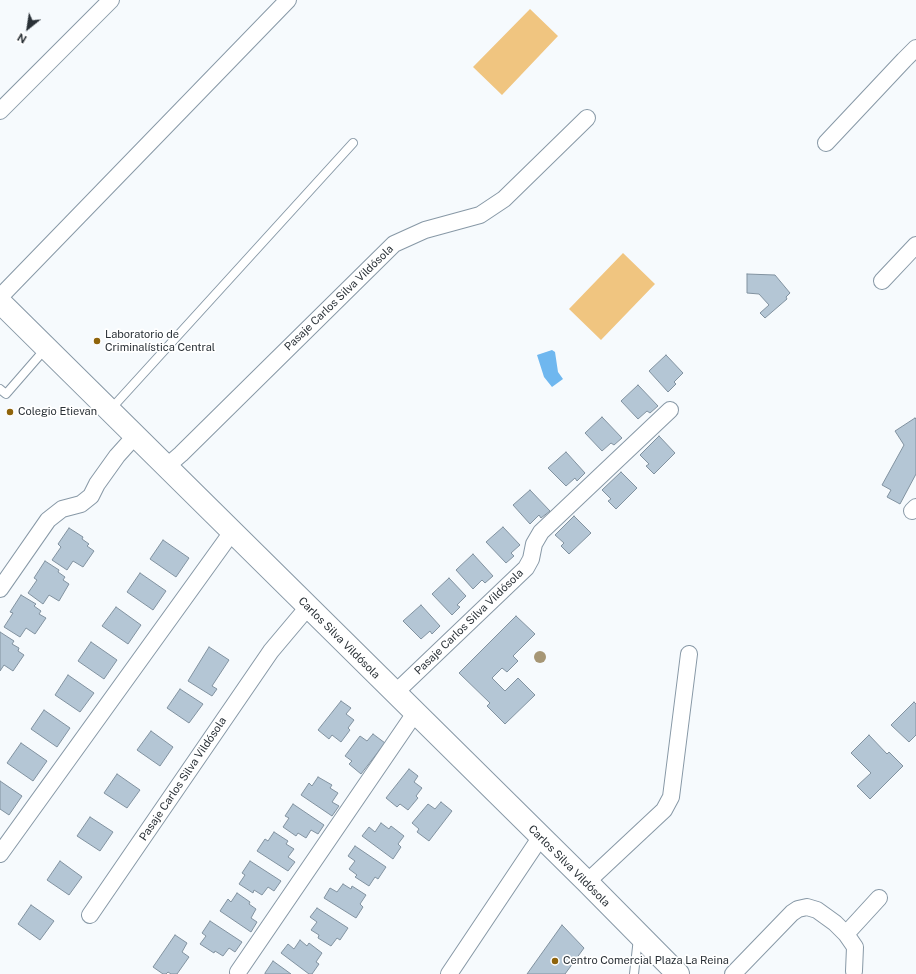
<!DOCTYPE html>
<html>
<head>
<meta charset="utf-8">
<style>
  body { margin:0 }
  #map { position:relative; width:916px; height:974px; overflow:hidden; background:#f6fafd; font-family:"Public Sans",sans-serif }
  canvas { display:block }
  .north { position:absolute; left:8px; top:8px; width:40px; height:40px; -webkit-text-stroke:3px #fff; paint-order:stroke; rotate:210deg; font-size:11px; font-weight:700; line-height:16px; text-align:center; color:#293036 }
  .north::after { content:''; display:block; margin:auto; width:14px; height:18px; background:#293036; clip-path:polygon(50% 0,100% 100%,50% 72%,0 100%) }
</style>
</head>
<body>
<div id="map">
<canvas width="916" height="974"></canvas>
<div class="north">N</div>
</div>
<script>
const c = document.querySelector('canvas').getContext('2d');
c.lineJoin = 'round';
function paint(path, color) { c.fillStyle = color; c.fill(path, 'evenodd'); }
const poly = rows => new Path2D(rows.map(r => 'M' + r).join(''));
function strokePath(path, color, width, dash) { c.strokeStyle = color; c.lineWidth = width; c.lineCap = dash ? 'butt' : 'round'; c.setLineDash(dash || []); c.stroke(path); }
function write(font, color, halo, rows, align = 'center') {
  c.font = font + ' "Public Sans",sans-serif'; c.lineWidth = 3.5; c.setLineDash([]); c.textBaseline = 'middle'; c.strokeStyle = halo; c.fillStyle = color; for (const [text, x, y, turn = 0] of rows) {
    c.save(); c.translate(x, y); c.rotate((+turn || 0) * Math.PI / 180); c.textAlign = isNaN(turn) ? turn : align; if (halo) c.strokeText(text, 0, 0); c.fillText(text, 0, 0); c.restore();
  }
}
const green = poly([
  [530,9,558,36,502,95,473,67],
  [623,253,655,284,601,340,569,309]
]);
const water = poly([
  [552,350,555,352,558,372,563,379,552,387,544,377,537,355]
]);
const building = poly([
  [747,274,775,275,790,293,786,297,787,299,765,318,760,313,769,305,759,294,747,293,747,274],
  [666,355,683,373,674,382,676,384,668,392,649,371,666,355],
  [638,385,658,406,650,413,647,411,638,419,621,401,638,385],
  [602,417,622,438,614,445,611,443,602,451,585,433,602,417],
  [915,418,916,419,916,474,900,504,887,497,891,490,882,485,904,445,895,431,915,418],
  [659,436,675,453,654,474,646,466,649,464,640,455,659,436],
  [566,452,585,473,577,481,575,478,566,486,548,468,566,452],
  [621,472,637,488,616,509,608,501,611,499,602,490,621,472],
  [530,490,550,511,541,518,539,515,530,524,513,505,530,490],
  [574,516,591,533,569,554,561,546,564,543,555,535,574,516],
  [503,527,520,545,511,553,514,556,506,563,486,542,503,527],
  [69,528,83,537,82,539,89,544,87,546,94,551,83,567,73,561,67,570,52,560,61,547,58,544,69,528],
  [163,540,189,558,176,577,150,559,163,540],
  [473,554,493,576,485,583,482,580,473,589,456,570,473,554],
  [45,561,59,570,58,572,65,577,63,580,69,584,59,601,49,595,43,604,28,593,37,580,34,578,45,561],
  [140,573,166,591,153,610,127,592,140,573],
  [449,578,466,596,457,605,460,607,452,615,432,594,449,578],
  [21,595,36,604,34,606,41,611,39,614,46,618,35,634,26,628,20,637,4,627,13,613,10,612,21,595],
  [421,605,440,626,432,634,430,631,421,639,403,621,421,605],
  [116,607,141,625,128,644,102,626,116,607],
  [516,616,535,634,513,656,518,661,507,672,502,668,492,678,505,691,518,678,535,695,505,724,487,706,490,703,459,673,516,616],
  [0,632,14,641,12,644,19,648,18,651,24,655,13,671,4,665,0,671,0,632],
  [91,642,117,660,104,679,78,661,91,642],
  [209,647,229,660,212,686,217,689,212,696,188,681,209,647],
  [68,675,94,693,80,712,55,695,68,675],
  [180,689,203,704,189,723,167,708,180,689],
  [341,701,351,708,346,714,354,720,348,728,350,730,341,742,332,735,329,739,318,730,341,701],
  [914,702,916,704,916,735,909,742,891,725,914,702],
  [44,710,70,728,57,747,31,729,44,710],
  [151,731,173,747,160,766,137,750,151,731],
  [373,734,385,743,361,774,349,764,352,761,345,756,360,736,367,741,373,734],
  [869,735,887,754,889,752,903,766,870,799,857,786,871,773,851,753,869,735],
  [21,743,47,761,33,781,7,763,21,743],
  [409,769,418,776,414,782,422,788,416,796,418,798,408,810,400,804,397,807,386,798,409,769],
  [117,774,140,790,127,808,104,793,117,774],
  [318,777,332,785,330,788,338,793,332,802,339,806,332,816,301,795,309,783,312,786,318,777],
  [0,781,22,796,9,815,0,809,0,781],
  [441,802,452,811,429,841,417,832,419,829,412,823,428,804,435,809,441,802],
  [293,804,324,825,318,834,311,830,306,838,298,833,296,836,283,827,289,818,285,816,293,804],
  [90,817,113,832,100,851,77,836,90,817],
  [381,823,389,829,391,826,404,836,398,844,401,847,393,859,362,836,369,827,375,832,381,823],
  [274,832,288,841,286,844,294,849,288,857,295,862,288,871,257,851,265,839,268,841,274,832],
  [355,846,386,867,378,879,375,877,369,886,355,877,357,875,349,869,355,861,348,856,355,846],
  [60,861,82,877,69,895,47,880,60,861],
  [250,861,281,881,274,891,268,887,262,895,254,890,253,893,239,884,245,875,242,873,250,861],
  [343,884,351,889,352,886,366,895,360,904,363,907,356,918,324,898,330,888,337,892,343,884],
  [237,893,250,902,249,904,256,909,251,918,257,922,251,932,220,911,228,899,231,902,237,893],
  [31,905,54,921,40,940,18,924,31,905],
  [317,908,348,928,340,940,337,938,331,946,318,938,319,935,311,930,317,922,310,917,317,908],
  [210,921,242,942,235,952,229,948,223,956,215,951,214,953,200,944,206,936,202,933,210,921],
  [562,925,584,948,565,974,527,974,562,925],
  [175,935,187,943,182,952,189,957,177,974,171,974,168,972,166,974,163,974,153,967,175,935],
  [300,940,307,946,309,943,322,953,316,962,319,964,312,974,309,974,281,953,288,944,294,949,300,940],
  [273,961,291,974,265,974,265,973,273,961]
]);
const lane = poly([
  [0,389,6,394,46,348],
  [110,410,353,143],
  [634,974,638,938]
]);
const street = poly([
  [0,111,111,0],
  [826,143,904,60,916,48],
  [882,281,916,245],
  [0,297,288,0],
  [166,467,181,454,394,244,425,230,480,215,504,199,587,118],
  [912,511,916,507],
  [0,589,48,520,62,509,81,504,91,496,97,484,117,456,135,436],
  [395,693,526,568,531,559,534,544,541,532,670,410],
  [0,854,232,532],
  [587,882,664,810,671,797,689,654],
  [90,915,271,651,308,607],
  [846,934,879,898],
  [238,972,415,713],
  [449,974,540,838],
  [733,974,792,913,798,909,807,907,817,910,835,923,846,934,855,947,854,971]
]);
const secondary = poly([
  [0,302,587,882,678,974]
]);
const trees = [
  [540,657]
];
const markers = [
  [97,341,4,"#8f640b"],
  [10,412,4,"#8f640b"],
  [555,961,4,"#8f640b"]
];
const streetNames = [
  ["Pasaje Carlos Silva Vildósola",339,298,-44],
  ["Pasaje Carlos Silva Vildósola",469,622,-44],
  ["Carlos Silva Vildósola",339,638,45],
  ["Pasaje Carlos Silva Vildósola",183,779,-56],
  ["Carlos Silva Vildósola",569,866,45]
];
const poiNames = [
  ["Laboratorio de",105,335],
  ["Criminalística Central",105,348],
  ["Colegio Etievan",18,412],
  ["Centro Comercial Plaza La Reina",563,961]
];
paint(green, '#f0c580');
paint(water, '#6fb7ef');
paint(building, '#b4c6d5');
strokePath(building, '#8192a0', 1);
strokePath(lane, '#8798a6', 10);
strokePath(street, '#8798a6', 18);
strokePath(secondary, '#8798a6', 24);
strokePath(lane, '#fff', 8);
strokePath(street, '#fff', 16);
strokePath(secondary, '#fff', 22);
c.fillStyle = '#a69675';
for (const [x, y] of trees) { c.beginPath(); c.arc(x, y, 6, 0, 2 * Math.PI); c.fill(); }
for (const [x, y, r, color] of markers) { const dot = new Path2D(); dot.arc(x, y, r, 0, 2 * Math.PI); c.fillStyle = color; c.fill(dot); strokePath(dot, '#fff', 1.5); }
write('11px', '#293036', '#fff', streetNames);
write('11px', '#293036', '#fff', poiNames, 'left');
</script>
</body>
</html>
